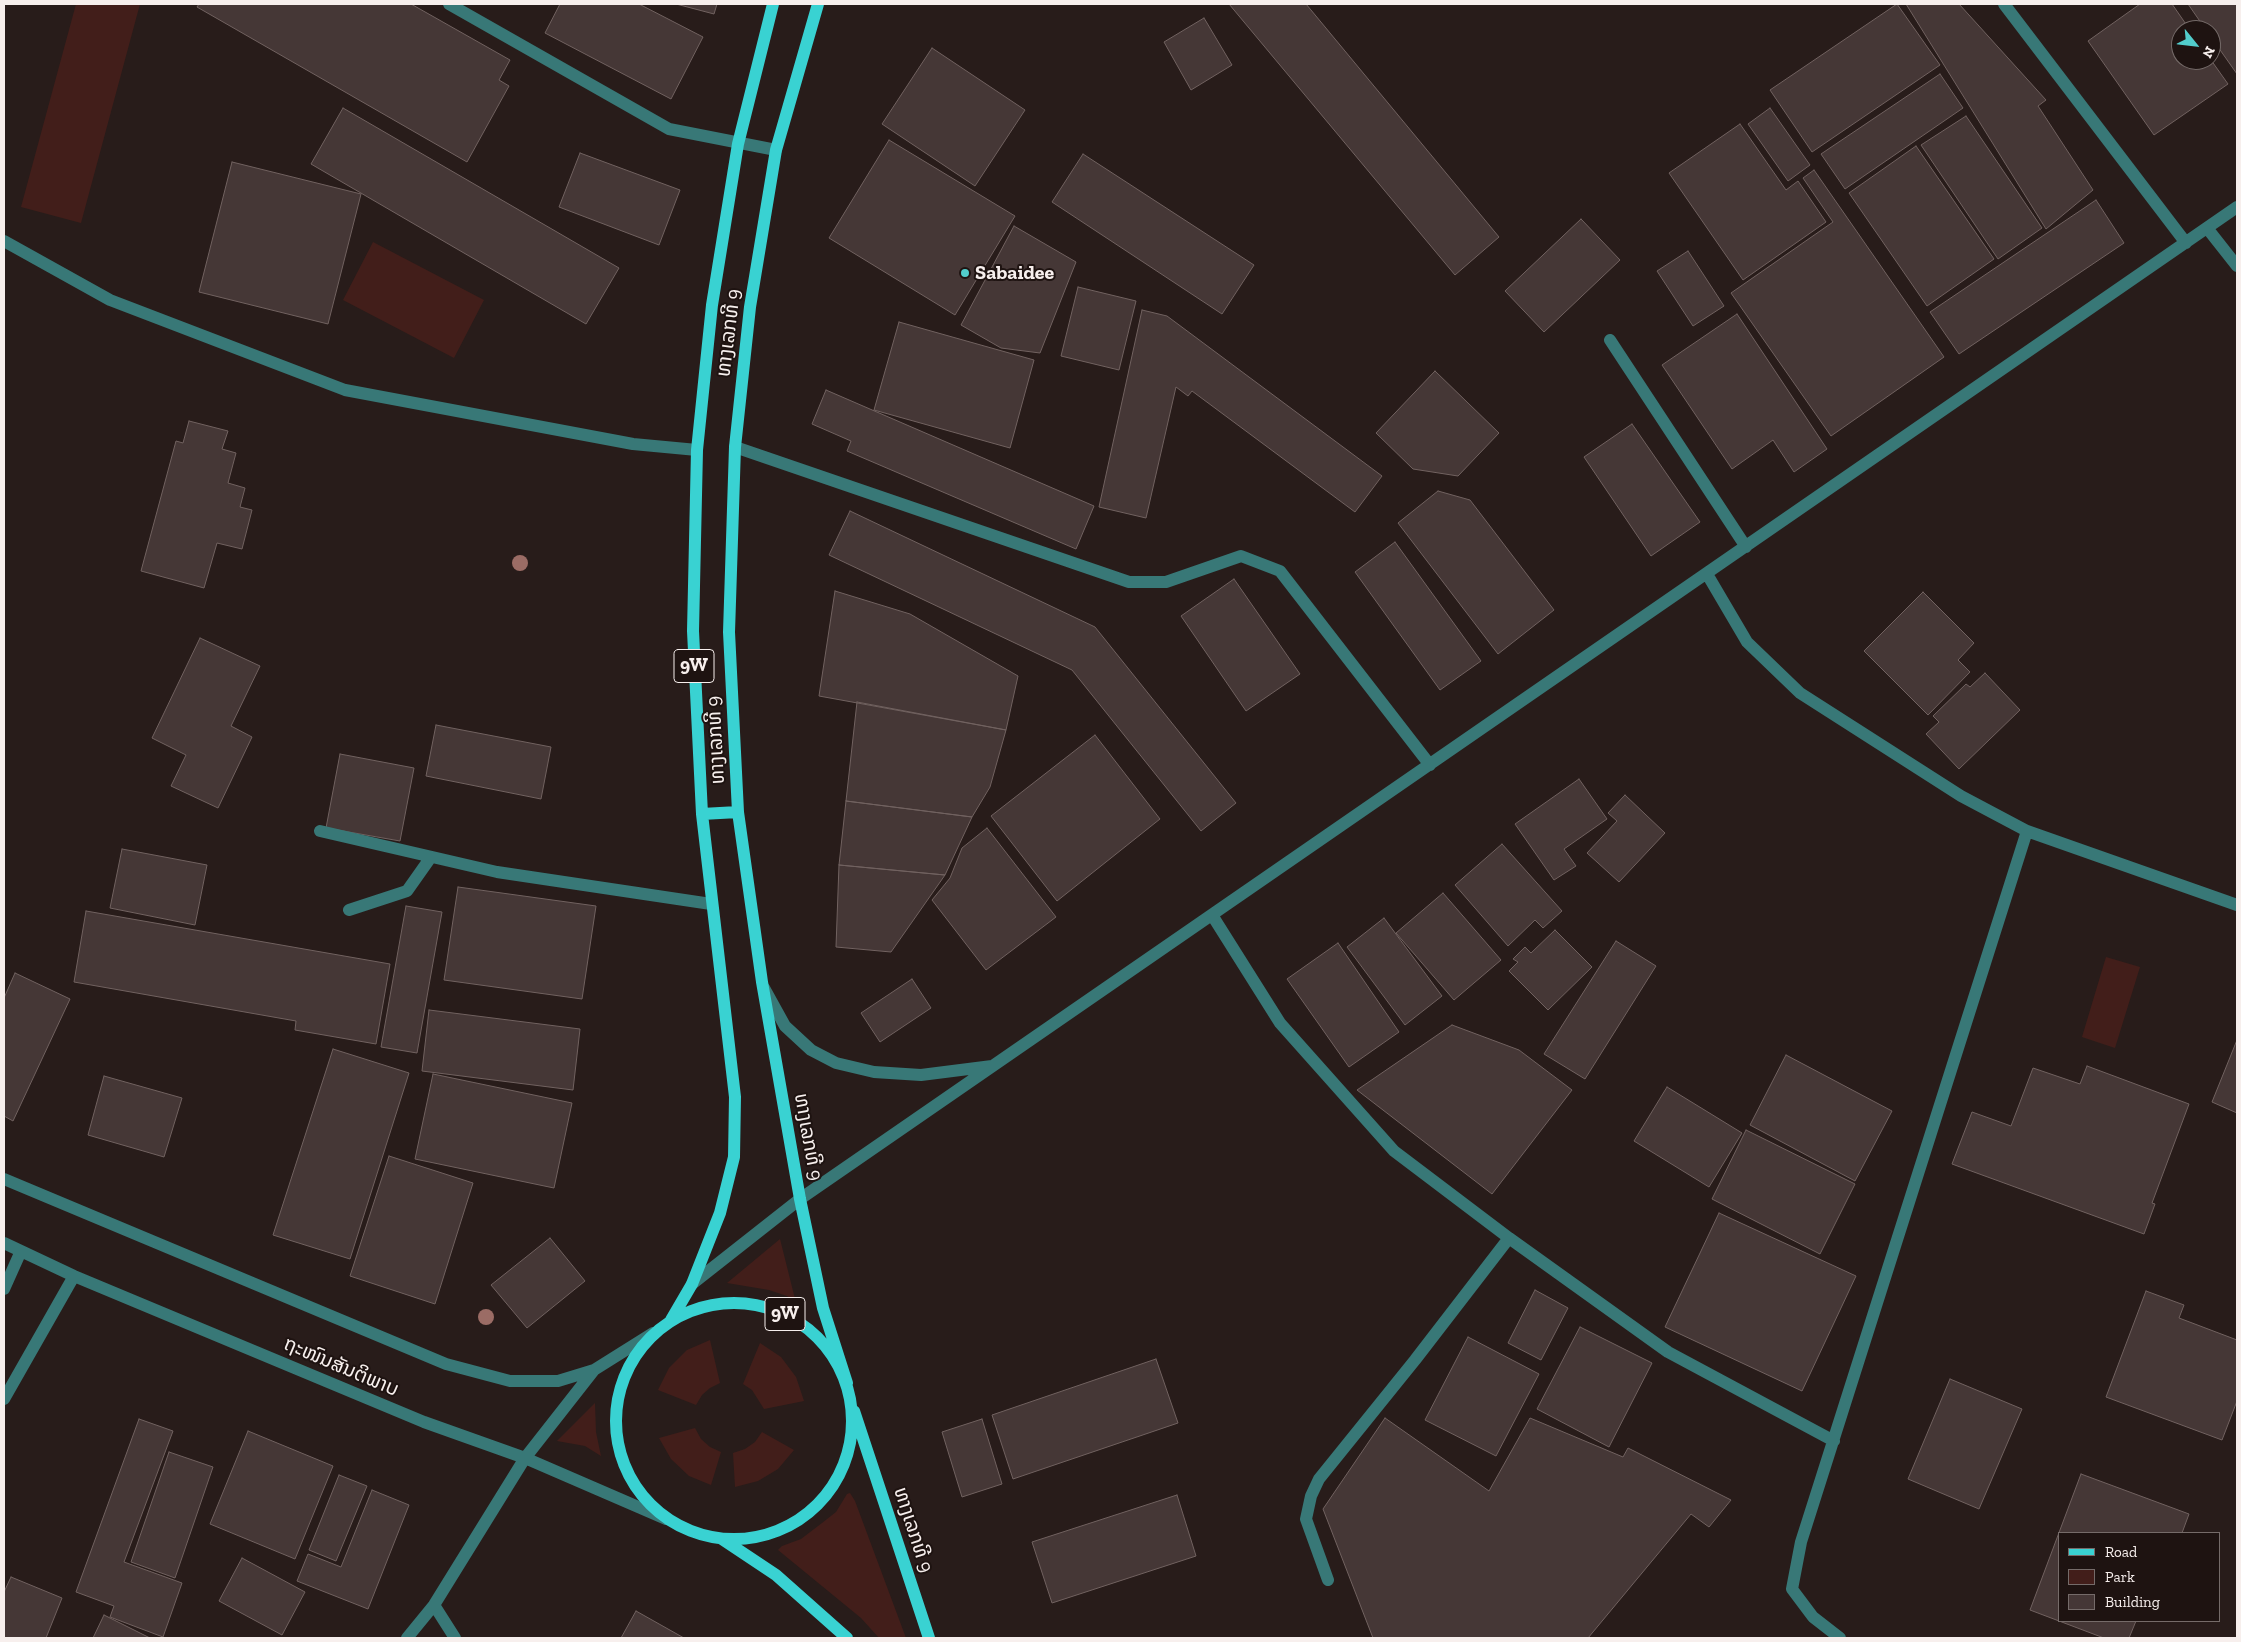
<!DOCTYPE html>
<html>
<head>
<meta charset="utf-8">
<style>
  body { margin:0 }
  #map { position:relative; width:2241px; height:1642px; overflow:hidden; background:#281c1a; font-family:"Zilla Slab",serif }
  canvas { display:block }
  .frame { position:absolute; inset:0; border:5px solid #f7efed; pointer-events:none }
  .legend { position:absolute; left:2058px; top:1532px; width:162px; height:90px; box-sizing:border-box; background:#1e1311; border:1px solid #756b69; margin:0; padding:6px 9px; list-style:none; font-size:15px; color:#f7efed }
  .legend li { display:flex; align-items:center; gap:10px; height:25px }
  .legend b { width:25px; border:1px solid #756b69 }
  .north { position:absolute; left:2171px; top:20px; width:50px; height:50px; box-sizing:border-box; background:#1e1311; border:1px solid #756b69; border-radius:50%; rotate:119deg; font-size:14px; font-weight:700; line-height:20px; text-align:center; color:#f7efed }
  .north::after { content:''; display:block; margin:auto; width:18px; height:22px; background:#52cdcc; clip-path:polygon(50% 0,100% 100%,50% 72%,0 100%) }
</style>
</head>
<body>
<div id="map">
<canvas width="2241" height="1642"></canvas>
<div class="frame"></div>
<ul class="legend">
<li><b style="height:6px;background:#39d2d2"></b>Road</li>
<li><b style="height:14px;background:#421e1a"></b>Park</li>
<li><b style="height:14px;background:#453736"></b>Building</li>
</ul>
<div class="north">N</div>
</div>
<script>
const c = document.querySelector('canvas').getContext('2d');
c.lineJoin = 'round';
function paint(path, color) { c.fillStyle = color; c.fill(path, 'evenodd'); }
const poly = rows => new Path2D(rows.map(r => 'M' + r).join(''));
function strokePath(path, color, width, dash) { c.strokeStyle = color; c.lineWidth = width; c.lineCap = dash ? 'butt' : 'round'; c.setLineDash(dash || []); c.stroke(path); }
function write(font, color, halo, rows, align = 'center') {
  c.font = font + ' "Zilla Slab","Noto Sans Lao",serif'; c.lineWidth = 4; c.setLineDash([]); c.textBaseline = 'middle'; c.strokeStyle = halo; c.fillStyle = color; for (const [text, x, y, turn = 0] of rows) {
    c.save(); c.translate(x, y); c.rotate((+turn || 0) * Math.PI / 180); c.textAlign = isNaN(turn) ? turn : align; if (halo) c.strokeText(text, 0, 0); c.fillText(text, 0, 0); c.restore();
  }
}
const green = poly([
  [76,4,140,4,81,223,21,207],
  [373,242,484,300,454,358,343,300],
  [2106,957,2140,967,2115,1048,2082,1037],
  [780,1239,796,1303,787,1296,769,1290,727,1283],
  [710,1340,720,1383,710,1388,702,1395,696,1405,658,1390,669,1368,687,1350],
  [760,1343,781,1357,796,1377,804,1401,764,1409,752,1390,743,1384],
  [595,1403,596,1432,601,1456,585,1446,557,1441],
  [695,1428,701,1439,710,1447,721,1452,711,1485,689,1476,671,1459,659,1438],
  [762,1432,794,1450,778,1469,758,1481,735,1487,733,1453,745,1449,755,1442],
  [850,1493,855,1501,906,1638,879,1638,861,1618,778,1550,782,1546,801,1539,822,1523,836,1512,847,1494]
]);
const building = poly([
  [199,4,411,4,510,60,499,80,509,86,467,162,197,7,199,4],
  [560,4,639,4,703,37,671,99,545,33,560,4],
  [676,4,717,4,714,14,676,4],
  [1229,4,1306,4,1499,237,1455,275,1229,4],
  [1897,4,1940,65,1812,152,1770,90,1897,4],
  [1906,4,1959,4,2046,100,2038,106,2093,190,2046,229,1906,4],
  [2140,4,2172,4,2190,30,2181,30,2181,60,2211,60,2228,84,2154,135,2088,41,2140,4],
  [2188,4,2237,4,2237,74,2211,37,2211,30,2206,30,2188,4],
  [1204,18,1232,65,1191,90,1164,42,1204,18],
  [932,48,1025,110,975,186,882,124,932,48],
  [1940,74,1963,108,1845,189,1821,154,1940,74],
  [343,108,619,268,586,324,311,164,343,108],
  [1770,108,1810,165,1788,181,1748,124,1770,108],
  [1966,116,2042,228,1998,259,1921,145,1966,116],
  [1740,124,1786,190,1798,181,1826,222,1743,280,1669,173,1740,124],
  [889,140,1015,216,955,315,829,238,889,140],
  [1916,146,1994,259,1927,306,1849,193,1916,146],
  [580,153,680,190,659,245,559,207,580,153],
  [1083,154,1254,265,1222,314,1052,202,1083,154],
  [232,162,361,194,328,324,199,292,232,162],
  [1814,170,1944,357,1831,436,1731,293,1833,222,1803,178,1814,170],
  [2096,200,2124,243,1959,354,1930,312,2096,200],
  [1581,219,1620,260,1544,332,1505,291,1581,219],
  [1014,226,1076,262,1040,353,1001,348,961,325,1014,226],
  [1688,251,1724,306,1693,326,1657,271,1688,251],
  [1078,287,1136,301,1119,370,1061,356,1078,287],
  [1142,310,1167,316,1382,476,1355,512,1192,391,1188,396,1176,387,1146,518,1099,507,1142,310],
  [1737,314,1827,449,1794,472,1773,440,1732,469,1662,365,1737,314],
  [899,322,1034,360,1010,448,874,410,899,322],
  [1435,371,1499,433,1458,476,1413,469,1376,433,1435,371],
  [826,390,1094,506,1076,549,847,451,851,441,812,424,826,390],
  [189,421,228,431,222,449,236,453,228,483,245,488,240,507,252,510,242,549,217,543,204,588,141,571,176,441,183,443,189,421],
  [1632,424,1700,522,1651,556,1584,457,1632,424],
  [1438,491,1470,500,1554,610,1498,654,1398,523,1438,491],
  [850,511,1095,627,1236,803,1201,831,1072,670,829,555,850,511],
  [1395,542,1481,661,1440,690,1355,572,1395,542],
  [1234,579,1300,674,1246,711,1181,616,1234,579],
  [835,591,910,614,1018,676,1006,730,819,696,835,591],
  [1923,592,1974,643,1958,660,1970,672,1928,715,1864,651,1923,592],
  [200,638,260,666,231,726,252,737,218,808,171,786,186,755,152,738,200,638],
  [1985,673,2020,710,1959,769,1926,734,1939,722,1933,716,1966,684,1970,687,1985,673],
  [857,702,1006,730,990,787,972,817,846,801,857,702],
  [436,725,551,747,541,799,426,776,436,725],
  [1095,735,1160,819,1057,901,991,816,1095,735],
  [340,754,414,768,400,841,326,828,340,754],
  [1579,779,1607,819,1564,849,1576,866,1554,880,1515,824,1579,779],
  [1625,795,1665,833,1619,882,1587,853,1617,821,1608,813,1625,795],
  [846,801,972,817,945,875,839,865,846,801],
  [987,828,1056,917,986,970,932,900,950,878,962,848,987,828],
  [1502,844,1562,911,1543,928,1535,920,1508,946,1455,885,1502,844],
  [122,849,207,865,195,925,110,908,122,849],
  [839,865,945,875,891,952,836,947,839,865],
  [458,887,596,906,582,999,444,980,458,887],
  [1443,893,1501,960,1454,1000,1396,933,1443,893],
  [406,906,442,912,417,1053,381,1047,406,906],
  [86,911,390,964,376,1044,295,1030,296,1021,74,982,86,911],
  [1384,918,1442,996,1405,1025,1347,947,1384,918],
  [1555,930,1592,967,1548,1010,1509,971,1518,962,1513,959,1525,947,1531,953,1555,930],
  [1616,941,1656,966,1585,1079,1544,1054,1616,941],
  [1338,943,1399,1032,1349,1067,1287,979,1338,943],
  [15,973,70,999,13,1121,4,1116,4,998,15,973],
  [912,979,931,1008,880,1042,861,1013,912,979],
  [429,1010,580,1029,573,1090,422,1071,429,1010],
  [1452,1025,1519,1050,1572,1090,1492,1194,1357,1090,1452,1025],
  [2237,1040,2237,1113,2212,1102,2237,1040],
  [333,1049,409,1073,350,1259,273,1235,333,1049],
  [1786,1055,1892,1111,1855,1181,1750,1125,1786,1055],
  [2087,1066,2189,1104,2152,1203,2155,1204,2144,1234,1952,1164,1972,1112,2011,1126,2033,1068,2080,1084,2087,1066],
  [433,1074,572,1103,554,1188,415,1159,433,1074],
  [104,1076,182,1098,164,1157,88,1135,104,1076],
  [1667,1087,1742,1133,1709,1187,1634,1141,1667,1087],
  [1746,1130,1855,1184,1820,1254,1712,1199,1746,1130],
  [389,1156,473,1183,435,1304,350,1276,389,1156],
  [1719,1213,1856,1276,1802,1391,1665,1327,1719,1213],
  [550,1238,585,1281,527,1328,491,1285,550,1238],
  [1535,1290,1568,1308,1541,1360,1508,1343,1535,1290],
  [2146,1291,2184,1305,2179,1318,2237,1340,2237,1401,2222,1440,2106,1397,2146,1291],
  [1580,1327,1652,1363,1609,1447,1537,1409,1580,1327],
  [1468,1337,1539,1374,1496,1456,1425,1420,1468,1337],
  [1156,1359,1178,1423,1013,1479,992,1415,1156,1359],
  [1950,1379,2022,1409,1979,1509,1908,1479,1950,1379],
  [1385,1418,1489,1491,1530,1418,1623,1457,1628,1448,1731,1500,1709,1527,1691,1514,1588,1638,1373,1638,1323,1509,1385,1418],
  [139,1419,173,1431,124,1562,182,1583,163,1637,110,1617,114,1606,76,1592,139,1419],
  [982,1419,1002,1484,962,1497,942,1432,982,1419],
  [248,1431,333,1466,295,1559,210,1524,248,1431],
  [169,1452,213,1467,175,1578,131,1562,169,1452],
  [2081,1474,2189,1514,2182,1533,2060,1533,2060,1621,2136,1621,2129,1638,2104,1638,2030,1610,2081,1474],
  [339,1475,367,1486,336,1561,309,1550,339,1475],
  [372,1490,409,1505,368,1609,297,1581,308,1554,341,1567,372,1490],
  [1177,1495,1196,1556,1052,1603,1032,1542,1177,1495],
  [242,1558,305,1592,282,1635,219,1601,242,1558],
  [11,1577,62,1598,46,1638,4,1638,4,1592,11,1577],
  [636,1611,684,1638,621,1638,636,1611],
  [104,1615,150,1638,93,1638,104,1615]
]);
const minor = poly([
  [449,4,669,129,776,150],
  [2004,4,2186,243],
  [2207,228,2237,266],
  [4,241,110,300,345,390,633,444,697,450],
  [1610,340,1746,547],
  [735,447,1129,582,1166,582,1241,556,1280,571,1430,765],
  [1707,574,1747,642,1800,693,1961,796,2027,831,2237,905],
  [320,831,497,872,711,904],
  [349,910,407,891,431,857],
  [1212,915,1280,1023,1394,1151,1509,1238,1668,1352,1834,1441],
  [764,988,785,1026,811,1050,836,1063,874,1072,921,1075,992,1066],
  [4,1179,446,1364,510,1381,558,1381,594,1370,653,1333],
  [4,1243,74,1276,424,1422,525,1458,666,1519],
  [692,1284,800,1199,2237,207],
  [4,1289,21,1251],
  [4,1399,74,1276],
  [1328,1580,1306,1519,1311,1496,1319,1479,1415,1360,1509,1238],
  [434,1605,455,1638],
  [407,1638,434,1605,525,1458,594,1370],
  [1840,1638,1813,1617,1792,1589,1801,1542,2027,831]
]);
const major = poly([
  [818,4,776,150,750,307,735,447,729,632,738,812,762,982,800,1199,823,1308,847,1383],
  [702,814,738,812],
  '616 1421a118 118 0 1 1 236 0a118 118 0 1 1-236 0Z',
  [671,1320,692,1284,720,1213,734,1157,735,1097,702,814,693,631,697,450,712,305,738,144,773,4],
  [854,1411,929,1638],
  [722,1539,776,1575,847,1638]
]);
const trees = [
  [520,563],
  [486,1317]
];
const markers = [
  [965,273,5,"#52cdcc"]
];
const shields = [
  [694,666,40],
  [785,1314,40]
];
const shieldNames = [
  ["9W",694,666],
  ["9W",785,1314]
];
const poiNames = [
  ["Sabaidee",975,273]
];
const streetNames = [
  ["ທາງເລກທີ 9",729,333,-83],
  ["ທາງເລກທີ 9",716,740,-93],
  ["ທາງເລກທີ 9",808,1137,80],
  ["ຖະໜົນສັນຕິພາບ",341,1367,23],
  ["ທາງເລກທີ 9",913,1530,72]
];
paint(green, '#421e1a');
paint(building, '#453736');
strokePath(building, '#716260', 1);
strokePath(minor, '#387877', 12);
strokePath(major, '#39d2d2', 12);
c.fillStyle = '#9b6c65';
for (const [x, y] of trees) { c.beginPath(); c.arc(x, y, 8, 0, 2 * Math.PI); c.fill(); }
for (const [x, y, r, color] of markers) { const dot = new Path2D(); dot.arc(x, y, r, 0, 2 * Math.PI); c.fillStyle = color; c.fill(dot); strokePath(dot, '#1e1311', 2); }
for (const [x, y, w] of shields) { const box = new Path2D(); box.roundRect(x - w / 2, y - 16.5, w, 33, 4); c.fillStyle = '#1e1311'; c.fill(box); strokePath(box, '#f7efed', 1); }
write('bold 19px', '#f7efed', null, shieldNames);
write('bold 20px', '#f7efed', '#1e1311', poiNames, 'left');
write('20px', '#f7efed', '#1e1311', streetNames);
</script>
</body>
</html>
